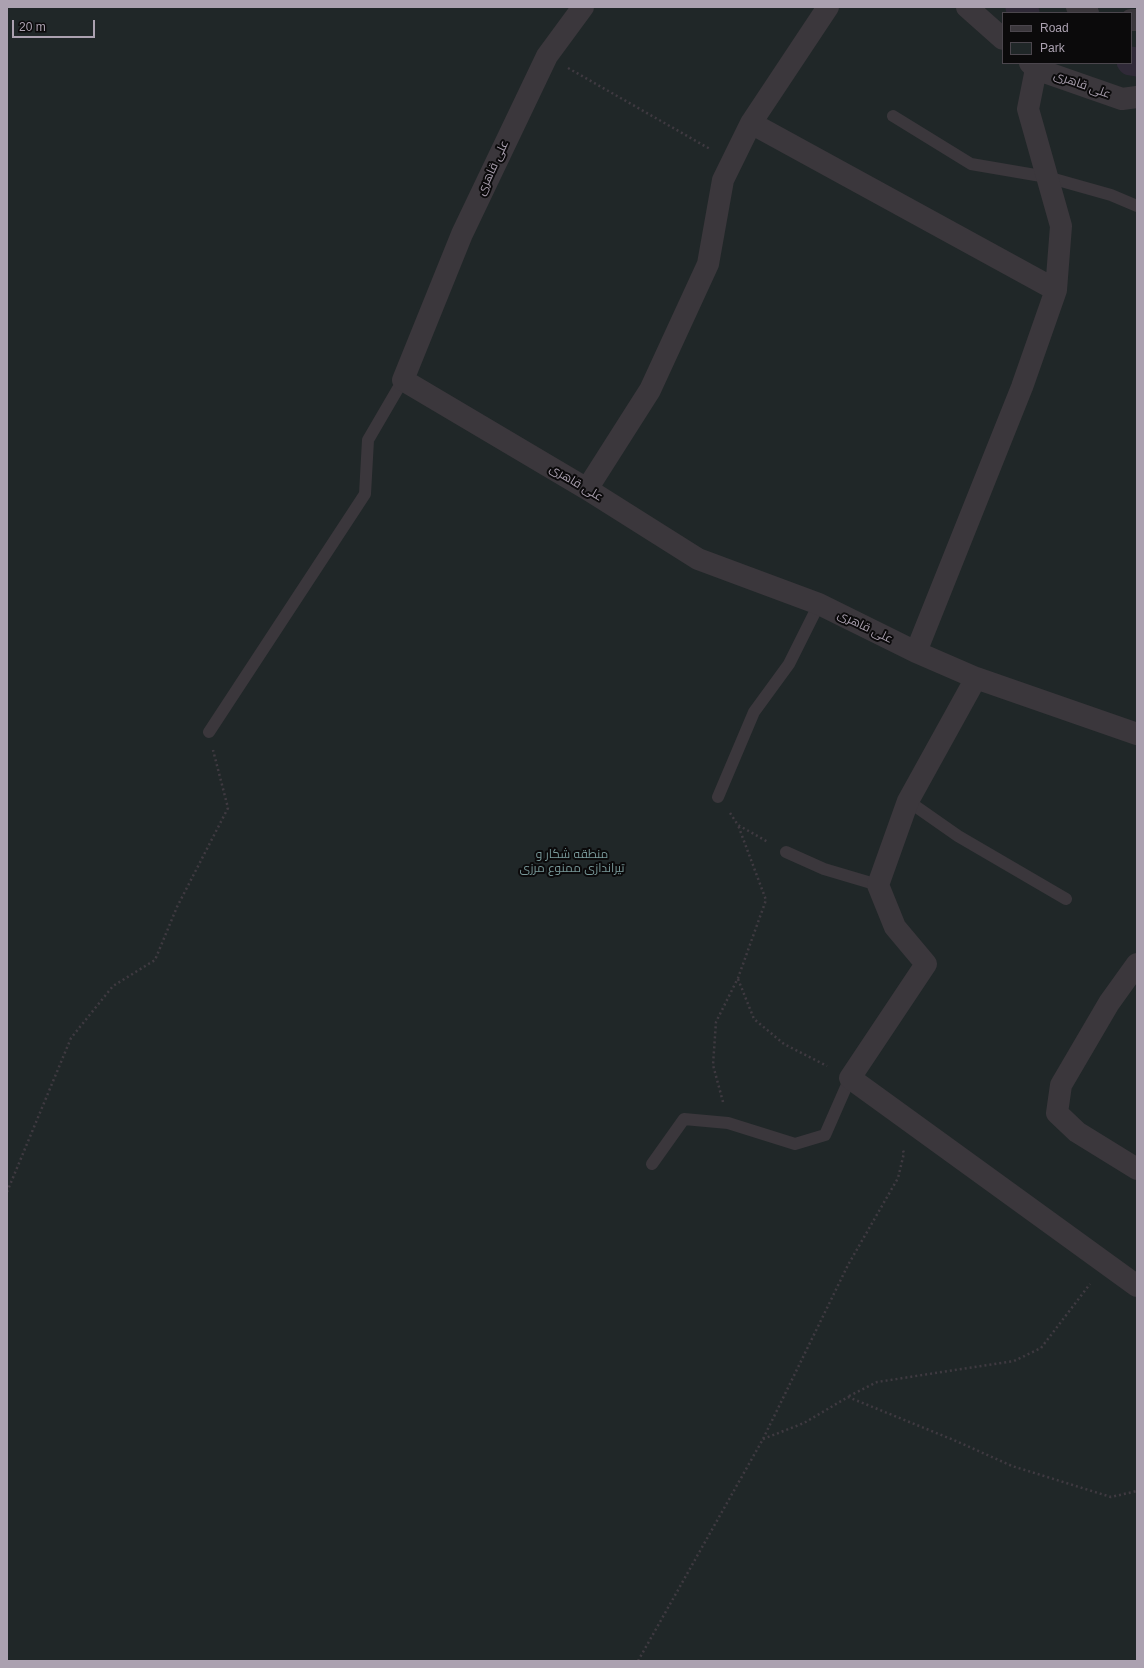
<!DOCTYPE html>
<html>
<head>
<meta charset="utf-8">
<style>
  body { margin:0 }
  #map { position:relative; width:1144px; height:1668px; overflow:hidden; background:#100f10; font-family:Helvetica,sans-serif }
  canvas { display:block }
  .frame { position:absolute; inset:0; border:8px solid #aba1b0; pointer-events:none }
  .legend { position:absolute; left:1002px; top:12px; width:130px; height:52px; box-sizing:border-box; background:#0b0a0b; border:1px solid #4b464d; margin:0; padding:5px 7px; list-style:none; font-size:12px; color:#aba1b0 }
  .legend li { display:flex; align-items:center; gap:8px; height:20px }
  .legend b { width:20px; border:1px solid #4b464d }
  .scale { position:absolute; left:12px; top:20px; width:83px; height:18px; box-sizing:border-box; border:2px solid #aba1b0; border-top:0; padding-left:5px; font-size:12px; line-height:14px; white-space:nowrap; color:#aba1b0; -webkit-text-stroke:3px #0b0a0b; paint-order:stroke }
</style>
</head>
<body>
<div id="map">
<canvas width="1144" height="1668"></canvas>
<div class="frame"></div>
<ul class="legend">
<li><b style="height:5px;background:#3b373c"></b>Road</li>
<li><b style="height:11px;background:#202728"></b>Park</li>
</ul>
<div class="scale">20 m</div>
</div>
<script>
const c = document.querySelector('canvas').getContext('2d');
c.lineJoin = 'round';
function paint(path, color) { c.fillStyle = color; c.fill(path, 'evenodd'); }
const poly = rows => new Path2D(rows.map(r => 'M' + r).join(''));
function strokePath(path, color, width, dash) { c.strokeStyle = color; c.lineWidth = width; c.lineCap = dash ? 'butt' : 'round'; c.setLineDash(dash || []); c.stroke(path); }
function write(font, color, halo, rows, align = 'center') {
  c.font = font + ' Helvetica,Cairo,sans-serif'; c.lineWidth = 4; c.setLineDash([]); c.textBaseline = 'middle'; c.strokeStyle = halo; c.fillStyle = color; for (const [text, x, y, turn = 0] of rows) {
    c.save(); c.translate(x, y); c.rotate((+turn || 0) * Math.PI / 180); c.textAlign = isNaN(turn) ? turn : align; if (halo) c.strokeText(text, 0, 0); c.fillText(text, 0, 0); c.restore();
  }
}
const green = poly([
  [7,7,1137,7,1137,1661,7,1661],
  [1003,13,1131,13,1131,63,1003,63]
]);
const canal = poly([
  [1020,7,1025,13],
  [1131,61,1137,62]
]);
const path = poly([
  [568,68,710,149],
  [730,813,738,825,768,842],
  [738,979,754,1019,784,1044,827,1066],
  [723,1102,713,1065,716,1022,738,978,766,900,738,825],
  [7,1192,71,1038,113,986,155,960,177,907,228,808,213,750],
  [849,1396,877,1382,1014,1361,1041,1348,1090,1284],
  [763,1439,804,1423,848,1397,956,1441,1012,1466,1111,1497,1137,1491],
  [638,1661,763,1439,848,1265,898,1178,904,1153,902,1148]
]);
const service = poly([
  [893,116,971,164,1047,177,1111,195,1137,206],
  [209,732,365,494,368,440,403,380],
  [718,797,754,712,789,664,819,604],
  [908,801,958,836,1066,899],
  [786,852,824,869,878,885],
  [652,1164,684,1119,728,1123,795,1144,825,1135,850,1078]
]);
const minor = poly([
  [583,7,547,56,462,234,403,380,587,489,698,559,819,604,916,652,976,678,1137,734],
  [967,7,1003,39],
  [1077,7,1088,13],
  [1131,20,1137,20],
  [1030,63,1036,69,1122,99,1137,97],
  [751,123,828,7],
  [587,489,650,390,708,264,723,180,751,123,1056,290],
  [916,652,1022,387,1056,290,1061,226,1028,109,1036,69],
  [976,678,908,801,878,885,895,927,926,964,850,1078,1137,1286],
  [1137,964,1109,1003,1061,1085,1057,1113,1077,1132,1137,1169]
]);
const streetNames = [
  ["علی قاهری",1082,85,20],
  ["علی قاهری",493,168,-65],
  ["علی قاهری",576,483,31],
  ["علی قاهری",865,627,26]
];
const parkNames = [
  ["منطقه شکار و",572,855],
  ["تیراندازی ممنوع مرزی",572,869]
];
paint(green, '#202728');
strokePath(canal, '#302a38', 29);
strokePath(path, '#3f3a41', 2.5, [2, 3]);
strokePath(service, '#3b373c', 12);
strokePath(minor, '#3b373c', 22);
write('12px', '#aba1b0', '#0b0a0b', streetNames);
write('12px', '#79999a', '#0b0a0b', parkNames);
</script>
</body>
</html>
